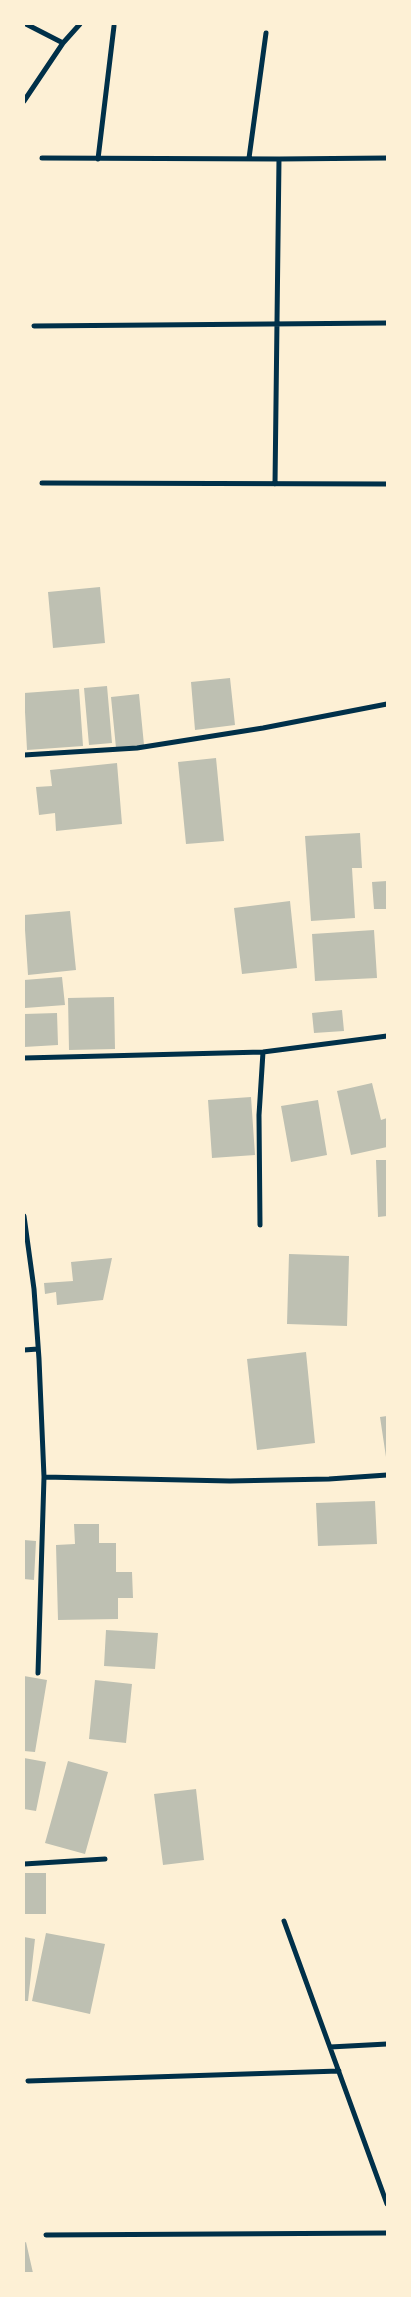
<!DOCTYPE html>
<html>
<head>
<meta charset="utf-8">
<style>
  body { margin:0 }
  #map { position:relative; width:411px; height:2297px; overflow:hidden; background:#fdf0d5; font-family:"Asap Condensed",sans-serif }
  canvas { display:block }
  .frame { position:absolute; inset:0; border:25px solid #fdf0d5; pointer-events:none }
</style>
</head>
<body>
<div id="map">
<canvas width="411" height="2297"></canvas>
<div class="frame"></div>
</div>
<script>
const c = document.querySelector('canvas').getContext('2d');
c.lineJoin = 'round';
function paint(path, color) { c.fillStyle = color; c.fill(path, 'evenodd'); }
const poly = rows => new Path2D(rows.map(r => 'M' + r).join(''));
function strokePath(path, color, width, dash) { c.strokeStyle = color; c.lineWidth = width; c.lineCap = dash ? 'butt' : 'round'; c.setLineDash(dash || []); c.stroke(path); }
const building = poly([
  [100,587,105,643,53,648,48,592],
  [230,678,235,725,195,730,191,682],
  [107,686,112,743,89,745,84,688],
  [79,689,83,746,27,750,24,693],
  [139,694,144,745,116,748,111,697],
  [216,758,224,841,186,844,178,762],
  [117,763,122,824,56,831,55,813,39,815,36,787,52,786,50,770],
  [360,833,362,868,352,868,355,918,311,921,305,836],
  [387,881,387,909,374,909,372,882],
  [290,901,297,968,242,974,234,908],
  [70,911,76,970,28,975,24,915],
  [374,930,377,978,315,981,312,934],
  [62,977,65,1005,25,1008,24,980],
  [114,997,115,1049,69,1050,68,998],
  [342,1010,344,1031,314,1033,312,1013],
  [57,1013,58,1045,24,1047,24,1014],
  [372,1083,381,1120,387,1118,387,1147,351,1155,337,1091],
  [251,1097,255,1155,212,1158,208,1100],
  [318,1100,327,1155,291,1162,281,1106],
  [376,1160,387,1160,387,1216,378,1217],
  [289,1254,349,1256,347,1326,287,1324],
  [112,1258,103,1300,57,1305,56,1292,45,1294,44,1283,73,1281,71,1262],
  [306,1352,315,1443,257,1450,247,1359],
  [387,1416,387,1456,386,1457,380,1417],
  [375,1501,377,1544,318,1546,316,1503],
  [74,1524,99,1524,99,1543,116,1543,116,1572,132,1572,133,1598,118,1598,118,1619,58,1620,56,1545,75,1544],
  [24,1540,36,1541,34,1580,24,1579],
  [106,1630,158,1633,155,1669,104,1666],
  [24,1676,47,1680,35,1752,24,1751],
  [95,1680,132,1684,126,1743,89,1739],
  [24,1758,46,1762,36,1811,24,1809],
  [68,1761,108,1772,85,1854,45,1843],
  [196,1789,204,1860,163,1865,154,1794],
  [24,1873,46,1873,46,1914,24,1914],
  [46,1933,105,1944,90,2014,32,2001],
  [24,1937,35,1939,28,2001,24,2001],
  [26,2242,33,2273,24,2273,24,2243]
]);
const minor = poly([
  [26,24,63,43],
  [24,101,63,43,80,24],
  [42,158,279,159,387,158],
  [249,158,266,33],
  [98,159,114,26],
  [34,326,387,323],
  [42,483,387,484],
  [275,484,279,159],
  [24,755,137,748,263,728,387,704],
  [24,1058,263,1052,387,1036],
  [24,1216,34,1289,39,1359,44,1477,230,1481,329,1479,387,1475],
  [260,1225,259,1115,263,1052],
  [24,1350,38,1349],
  [38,1673,44,1477],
  [24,1864,105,1859],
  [284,1921,387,2204],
  [330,2047,387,2044],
  [28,2081,339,2071],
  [46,2235,387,2233]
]);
paint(building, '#bec0b2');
strokePath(minor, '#003049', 5);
</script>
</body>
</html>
